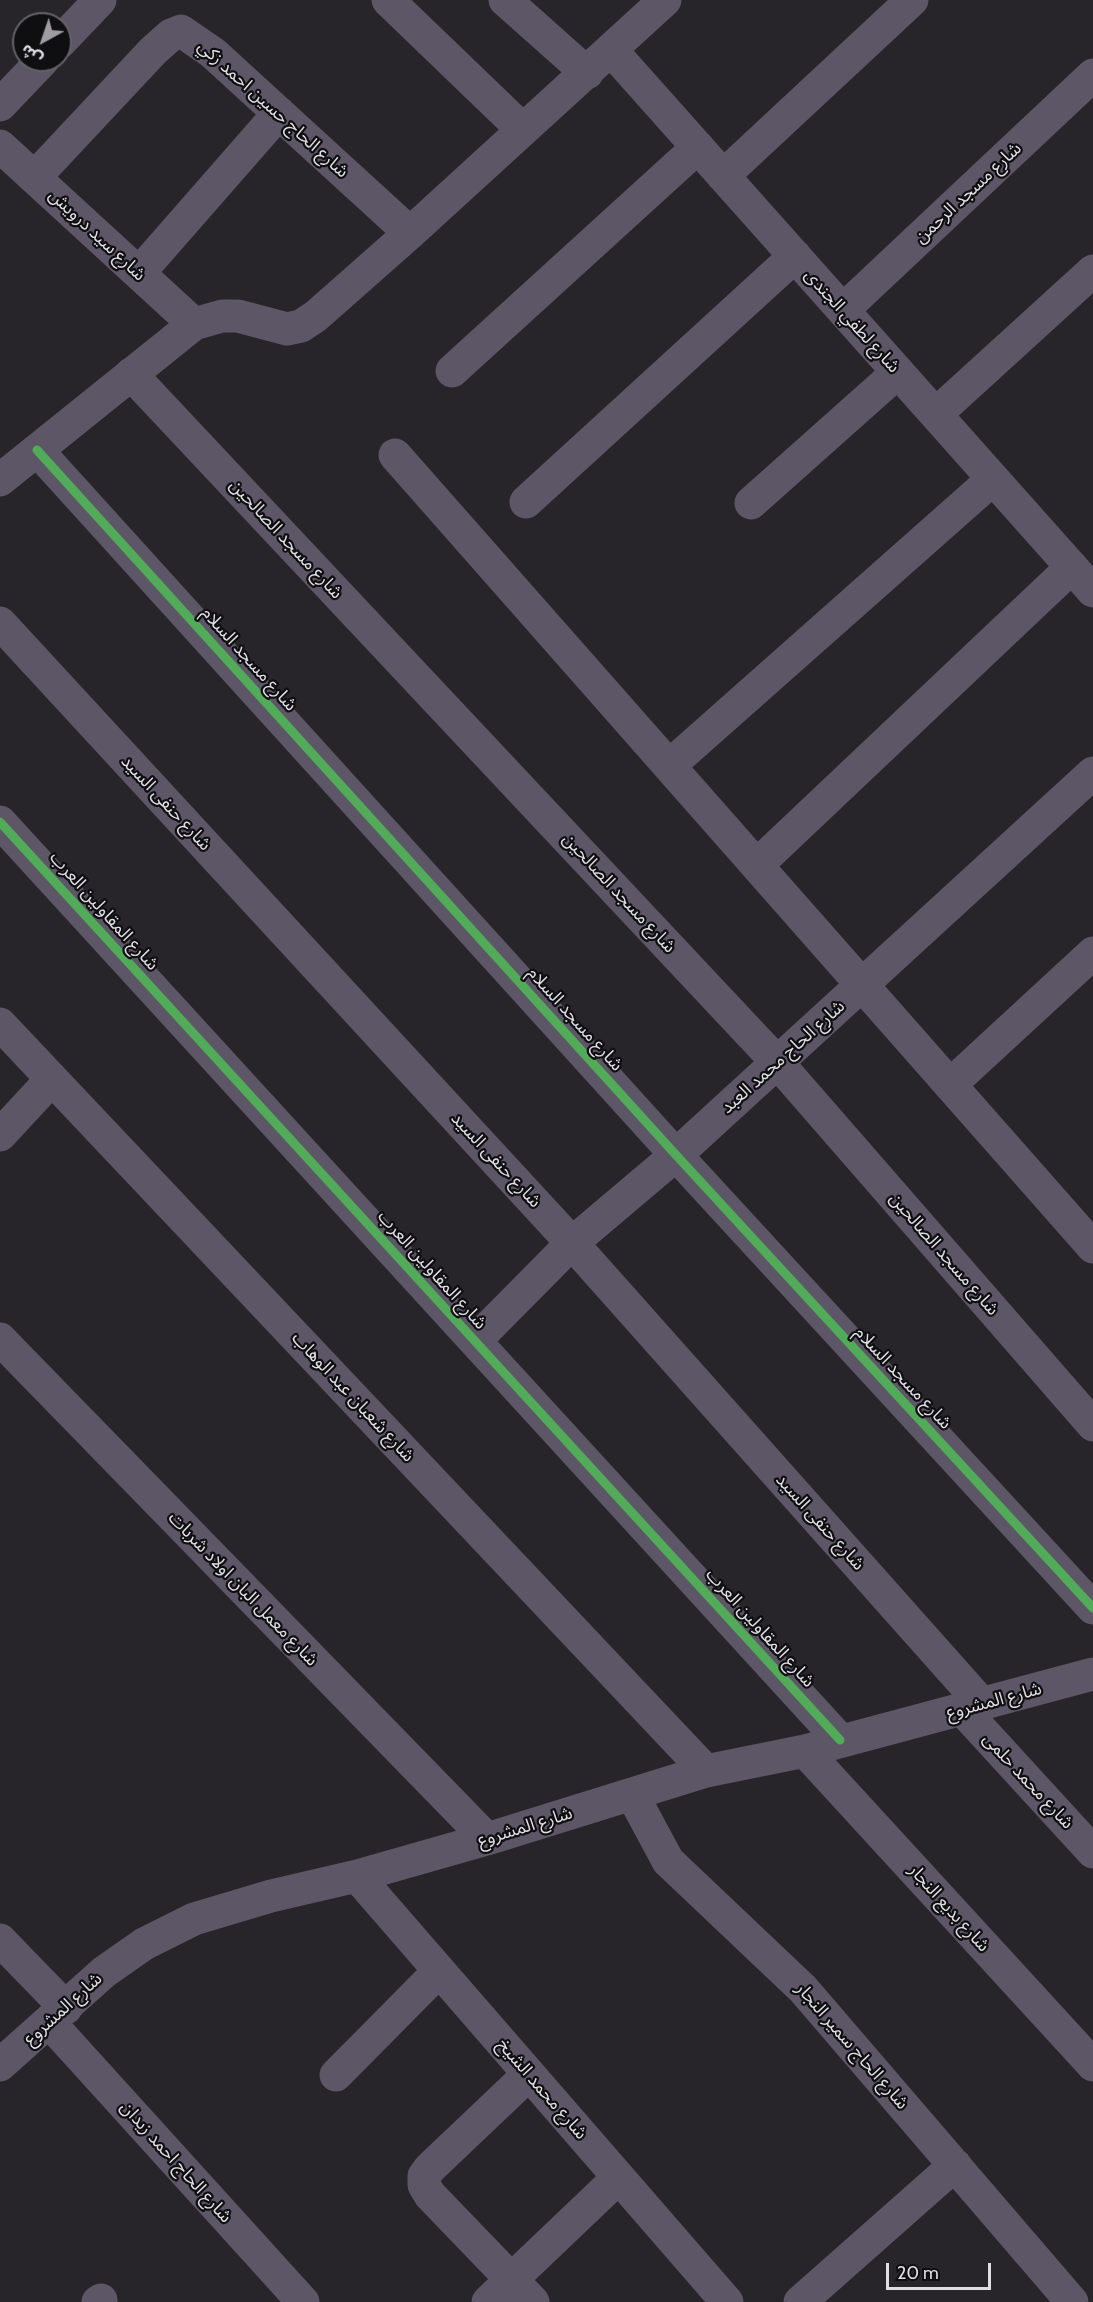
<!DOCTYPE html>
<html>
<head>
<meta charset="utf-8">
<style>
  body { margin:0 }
  #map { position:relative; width:1093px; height:2302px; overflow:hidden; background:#272529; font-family:Cabin,"Noto Sans Arabic",sans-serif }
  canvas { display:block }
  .north { position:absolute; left:12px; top:12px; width:60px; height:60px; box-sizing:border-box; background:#0f0e11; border:2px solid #626165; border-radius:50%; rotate:220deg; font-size:16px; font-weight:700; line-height:24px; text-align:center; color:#dfdee2 }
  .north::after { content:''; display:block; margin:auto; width:21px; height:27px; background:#9f9da1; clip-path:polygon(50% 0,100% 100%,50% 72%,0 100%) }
  .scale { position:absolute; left:886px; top:2263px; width:105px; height:27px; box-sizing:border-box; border:3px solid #dfdee2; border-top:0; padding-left:8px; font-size:18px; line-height:21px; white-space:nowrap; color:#dfdee2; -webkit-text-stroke:4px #0f0e11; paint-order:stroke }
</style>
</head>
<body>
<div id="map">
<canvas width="1093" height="2302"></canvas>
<div class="north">ش</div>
<div class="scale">20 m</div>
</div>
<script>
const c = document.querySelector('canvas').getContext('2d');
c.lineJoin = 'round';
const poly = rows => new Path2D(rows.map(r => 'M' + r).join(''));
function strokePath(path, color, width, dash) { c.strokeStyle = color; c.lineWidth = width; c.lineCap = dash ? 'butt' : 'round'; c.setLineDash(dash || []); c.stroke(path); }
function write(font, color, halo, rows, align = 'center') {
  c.font = font + ' Cabin,"Noto Sans Arabic",sans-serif'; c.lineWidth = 4.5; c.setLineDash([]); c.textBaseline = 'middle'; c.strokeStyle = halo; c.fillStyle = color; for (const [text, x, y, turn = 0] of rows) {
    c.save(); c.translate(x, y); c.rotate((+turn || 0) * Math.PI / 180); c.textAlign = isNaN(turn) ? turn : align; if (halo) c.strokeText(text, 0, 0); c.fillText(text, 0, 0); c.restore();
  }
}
const minor = poly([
  [388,0,522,129],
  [505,0,587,73],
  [60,42,100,0],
  [612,51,1093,591],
  [0,105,43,60],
  [0,146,194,324],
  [723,176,912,0],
  [35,177,153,51,171,35,181,31,213,53,410,233],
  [139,273,279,113],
  [843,310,1093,75],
  [452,371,698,147],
  [131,374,777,1062,1093,1425],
  [936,414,1093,271],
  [37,450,676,1155,1093,1608],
  [395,455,1093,1247],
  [0,480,194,324,222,316,238,316,287,329,301,326,316,316,410,233,665,0],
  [526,502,795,256],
  [751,503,898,372],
  [0,623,572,1243,983,1705],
  [669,766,993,479],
  [0,822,840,1740],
  [757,865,1072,567],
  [0,1024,706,1771],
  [950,1085,1093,953],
  [0,1135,52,1079],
  [0,1339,487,1839],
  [475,1341,572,1243,676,1155,1093,773],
  [962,1709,1093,1852],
  [805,1751,1093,2065],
  [632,1794,668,1861,803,1989,1072,2302],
  [357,1876,727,2302],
  [0,1940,66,2008],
  [50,2023,303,2302],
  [0,2065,104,1972,144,1944,194,1919,271,1896,357,1876,487,1839,706,1771,805,1751,1093,1674],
  [529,2074,430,2168,424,2176,424,2185,430,2195,533,2302],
  [336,2075,439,1971],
  [98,2302,101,2300],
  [488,2302,618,2178],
  [800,2302,955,2165]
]);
const cycleway = poly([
  [37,450,676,1155,1093,1608],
  [0,822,840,1740]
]);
const streetNames = [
  ["شارع الحاج حسين احمد زكي",273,109,42],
  ["شارع مسجد الرحمن",968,193,-43],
  ["شارع سيد درويش",97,235,43],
  ["شارع لطفي الجندى",852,321,48],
  ["شارع مسجد الصالحين",286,539,47],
  ["شارع مسجد السلام",249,659,48],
  ["شارع حنفى السيد",166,803,47],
  ["شارع مسجد الصالحين",619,893,47],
  ["شارع المقاولين العرب",104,911,48],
  ["شارع مسجد السلام",575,1019,48],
  ["شارع الحاج محمد العبد",783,1057,-42],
  ["شارع حنفى السيد",496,1160,47],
  ["شارع مسجد الصالحين",944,1254,49],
  ["شارع المقاولين العرب",432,1270,48],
  ["شارع مسجد السلام",903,1378,47],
  ["شارع شعبان عبد الوهاب",353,1397,47],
  ["شارع حنفى السيد",820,1522,48],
  ["شارع معمل البان اولاد شربات",243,1589,46],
  ["شارع المقاولين العرب",760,1628,48],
  ["شارع المشروع",994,1701,-15],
  ["شارع محمد حلمى",1028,1781,47],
  ["شارع المشروع",525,1827,-17],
  ["شارع بديع النجار",949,1908,48],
  ["شارع المشروع",63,2009,-42],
  ["شارع الحاج سمير النجار",852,2046,49],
  ["شارع محمد الشيخ",542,2089,49],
  ["شارع الحاج احمد زيدان",176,2162,48]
];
strokePath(minor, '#5d5666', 33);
strokePath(cycleway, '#51ab58', 9);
write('18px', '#dfdee2', '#0f0e11', streetNames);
</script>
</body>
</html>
